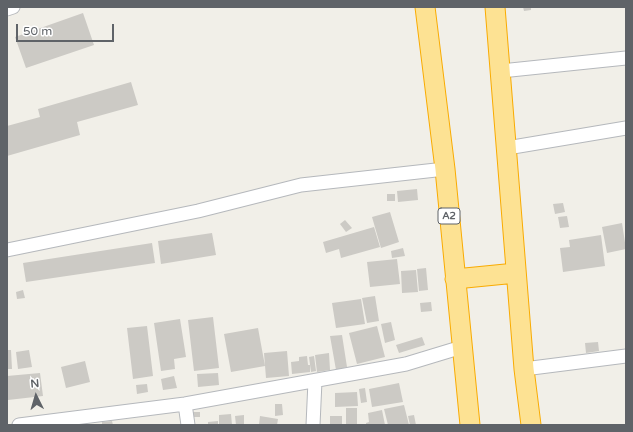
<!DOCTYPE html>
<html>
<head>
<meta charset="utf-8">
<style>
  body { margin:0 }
  #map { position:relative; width:633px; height:432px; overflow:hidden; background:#f1efe8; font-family:"Varela Round",sans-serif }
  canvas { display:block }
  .frame { position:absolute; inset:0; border:8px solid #5f6368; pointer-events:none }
  .north { position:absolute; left:16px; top:376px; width:40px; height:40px; -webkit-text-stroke:3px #fff; paint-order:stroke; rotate:355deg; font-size:11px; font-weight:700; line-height:16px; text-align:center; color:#5f6368 }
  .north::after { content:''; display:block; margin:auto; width:14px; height:18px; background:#5f6368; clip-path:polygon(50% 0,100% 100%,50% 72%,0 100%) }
  .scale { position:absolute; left:16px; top:24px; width:98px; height:18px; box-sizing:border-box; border:2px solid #5f6368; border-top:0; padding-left:5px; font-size:12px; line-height:14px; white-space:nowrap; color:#5f6368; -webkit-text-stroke:3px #fff; paint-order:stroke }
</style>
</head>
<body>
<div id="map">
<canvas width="633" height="432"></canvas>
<div class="frame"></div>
<div class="north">N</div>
<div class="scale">50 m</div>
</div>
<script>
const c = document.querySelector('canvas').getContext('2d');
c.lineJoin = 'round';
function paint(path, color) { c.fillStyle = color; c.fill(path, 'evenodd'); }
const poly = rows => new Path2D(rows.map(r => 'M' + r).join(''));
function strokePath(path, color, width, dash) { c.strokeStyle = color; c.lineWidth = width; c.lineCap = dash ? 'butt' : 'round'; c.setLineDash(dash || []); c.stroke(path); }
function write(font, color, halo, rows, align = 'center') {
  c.font = font + ' "Varela Round",sans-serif'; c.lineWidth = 3.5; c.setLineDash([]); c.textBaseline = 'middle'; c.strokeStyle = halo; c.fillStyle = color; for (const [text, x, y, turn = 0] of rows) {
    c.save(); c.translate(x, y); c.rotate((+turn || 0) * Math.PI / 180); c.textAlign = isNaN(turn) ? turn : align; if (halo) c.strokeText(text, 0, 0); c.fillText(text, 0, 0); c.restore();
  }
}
const building = poly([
  [523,7,531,7,531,10,524,11],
  [83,13,94,45,26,68,15,37],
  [131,82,138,105,77,122,80,135,7,156,7,126,40,117,38,109],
  [417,189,418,200,398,202,397,191],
  [387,194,395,194,395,201,387,201],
  [563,203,565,212,555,214,553,204],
  [390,212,399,242,381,248,372,217],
  [567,216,569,227,560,228,558,217],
  [345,220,352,228,346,232,340,224],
  [622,223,626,249,607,253,602,227],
  [374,227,380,247,341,258,339,249,326,253,323,242],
  [212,233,216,255,161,264,158,241],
  [601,235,605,266,563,272,560,248,570,247,569,240],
  [152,243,155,263,26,282,23,263],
  [403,248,405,256,392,258,391,251],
  [397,259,400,284,370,287,367,262],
  [426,268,428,290,419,291,417,269],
  [416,270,418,292,402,293,401,271],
  [23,290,25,298,17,299,16,292],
  [375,296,379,321,367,323,362,298],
  [361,299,365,324,336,328,332,303],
  [431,302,432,311,421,312,420,303],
  [213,317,219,368,194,371,188,320],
  [180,319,186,357,174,359,175,369,161,371,154,323],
  [391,322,395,340,385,343,381,324],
  [147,326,153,376,133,379,127,328],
  [377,326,385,357,357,364,349,333],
  [258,328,265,366,231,372,224,334],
  [342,335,347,367,336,370,330,336],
  [422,337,425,345,399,353,396,345],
  [598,342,599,351,586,353,585,343],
  [7,350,11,350,12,369,7,369],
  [29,350,32,367,18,369,16,352],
  [287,351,289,376,266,378,264,353],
  [329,353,330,370,317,372,315,355],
  [307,356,308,365,310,365,310,372,292,374,291,362,299,361,299,357],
  [314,356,316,371,311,372,309,357],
  [85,361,90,382,66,388,61,367],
  [40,373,43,396,8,400,7,376],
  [218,373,219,385,198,387,197,374],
  [174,376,177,388,163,390,161,379],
  [399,383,403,402,372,407,369,389],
  [147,384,148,392,137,394,136,385],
  [365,388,367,402,361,403,359,389],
  [357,392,358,406,335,407,335,393],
  [275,404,282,404,283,415,275,416],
  [404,405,409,425,388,425,384,409],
  [346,408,357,408,357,425,346,425],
  [382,410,385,425,366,425,366,423,369,422,368,413],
  [189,412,200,412,200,417,190,417],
  [231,414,232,425,219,425,219,415],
  [244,415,244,425,236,425,235,416],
  [414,415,416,425,410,425,408,416],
  [260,416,278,419,277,425,259,425],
  [330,416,342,416,342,425,330,425],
  [112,421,113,425,102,425,102,422],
  [218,421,218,425,208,425,208,422]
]);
const minor = poly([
  [7,9,13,7],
  [501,71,626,58],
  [507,148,626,128],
  [7,250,198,211,301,185,445,169],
  [524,369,626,356],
  [185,404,188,425],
  [19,425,185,404,406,364,462,347],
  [313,425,315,381]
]);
const highway = poly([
  [425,7,445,169,470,425],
  [495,7,524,369,531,425],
  [455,279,516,273]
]);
const shields = [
  [449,216,22]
];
const shieldNames = [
  ["A2",449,216]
];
paint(building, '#cccac5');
strokePath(minor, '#b5b8bc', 15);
strokePath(highway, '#f9ab00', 21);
strokePath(minor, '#fff', 13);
strokePath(highway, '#fde293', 19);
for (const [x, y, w] of shields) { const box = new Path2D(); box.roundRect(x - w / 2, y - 8, w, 16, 3); c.fillStyle = '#fff'; c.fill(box); strokePath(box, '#5f6368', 1); }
write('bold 10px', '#5f6368', null, shieldNames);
</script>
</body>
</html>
